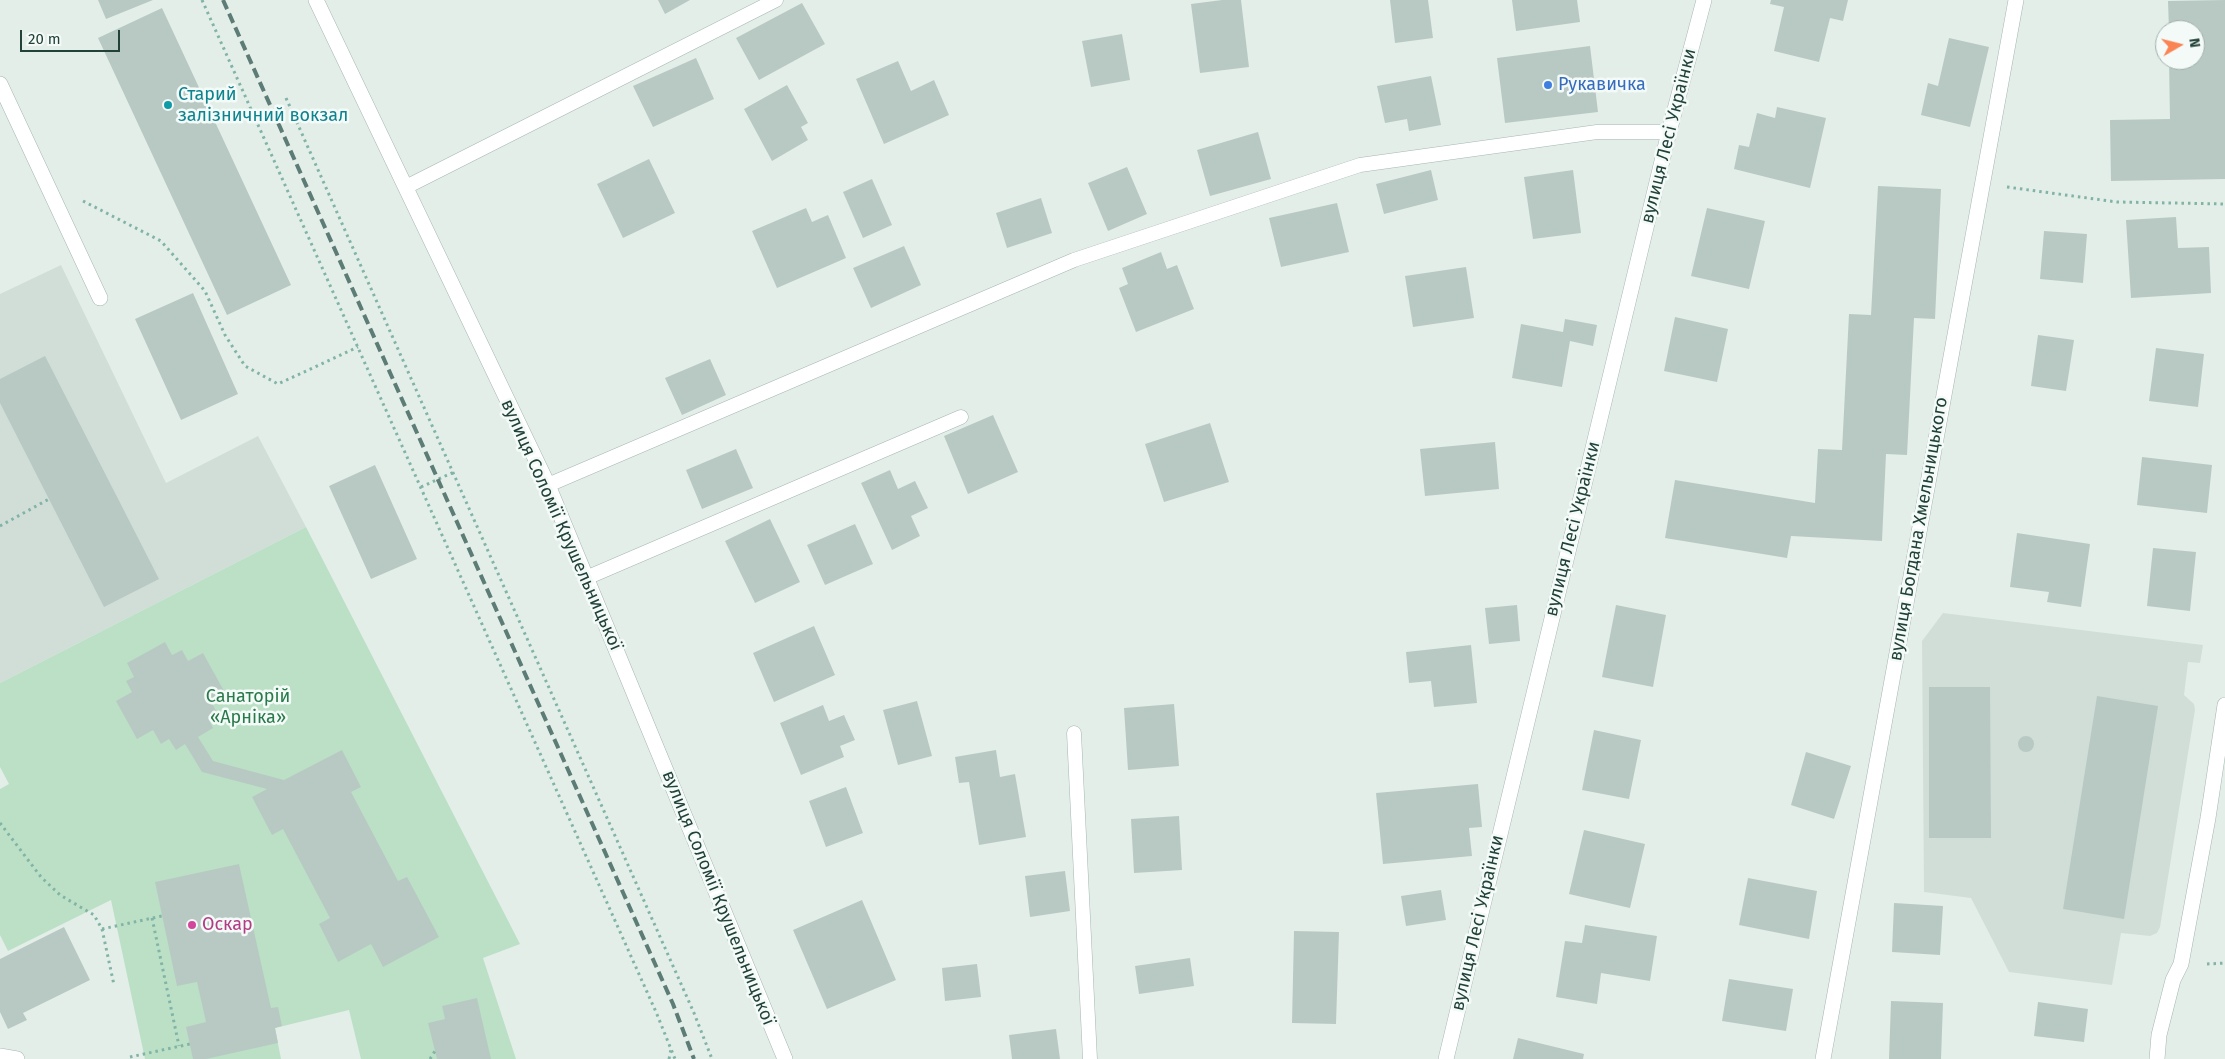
<!DOCTYPE html>
<html>
<head>
<meta charset="utf-8">
<style>
  body { margin:0 }
  #map { position:relative; width:2225px; height:1059px; overflow:hidden; background:#e3eee9; font-family:"Fira Sans",sans-serif }
  canvas { display:block }
  .north { position:absolute; left:2155px; top:20px; width:50px; height:50px; box-sizing:border-box; background:#f4faf7; border:1px solid #a0b0ab; border-radius:50%; rotate:82deg; font-size:14px; font-weight:700; line-height:20px; text-align:center; color:#214139 }
  .north::after { content:''; display:block; margin:auto; width:18px; height:22px; background:#fa8454; clip-path:polygon(50% 0,100% 100%,50% 72%,0 100%) }
  .scale { position:absolute; left:20px; top:30px; width:100px; height:22px; box-sizing:border-box; border:2px solid #214139; border-top:0; padding-left:6px; font-size:15px; line-height:18px; white-space:nowrap; color:#214139; -webkit-text-stroke:4px #f4faf7; paint-order:stroke }
</style>
</head>
<body>
<div id="map">
<canvas width="2225" height="1059"></canvas>
<div class="north">N</div>
<div class="scale">20 m</div>
</div>
<script>
const c = document.querySelector('canvas').getContext('2d');
c.lineJoin = 'round';
function paint(path, color) { c.fillStyle = color; c.fill(path, 'evenodd'); }
const poly = rows => new Path2D(rows.map(r => 'M' + r).join(''));
function strokePath(path, color, width, dash) { c.strokeStyle = color; c.lineWidth = width; c.lineCap = dash ? 'butt' : 'round'; c.setLineDash(dash || []); c.stroke(path); }
function write(font, color, halo, rows, align = 'center') {
  c.font = font + ' "Fira Sans",sans-serif'; c.lineWidth = 5; c.setLineDash([]); c.textBaseline = 'middle'; c.strokeStyle = halo; c.fillStyle = color; for (const [text, x, y, turn = 0] of rows) {
    c.save(); c.translate(x, y); c.rotate((+turn || 0) * Math.PI / 180); c.textAlign = isNaN(turn) ? turn : align; if (halo) c.strokeText(text, 0, 0); c.fillText(text, 0, 0); c.restore();
  }
}
const built = poly([
  [61,265,166,483,258,436,306,527,0,683,0,294],
  [1943,613,2203,645,2200,663,2188,662,2184,695,2194,704,2195,710,2160,927,2157,933,2150,936,2121,933,2112,985,2009,972,1971,898,1924,892,1922,641]
]);
const green = poly([
  [306,527,520,944,483,958,516,1059,361,1059,349,1010,275,1028,281,1059,145,1059,111,900,8,951,0,935,0,789,9,784,0,767,0,683]
]);
const building = poly([
  [98,0,153,0,106,19],
  [658,0,690,0,665,14],
  [1222,0,1241,0,1249,67,1200,73,1191,4],
  [1390,0,1428,0,1433,38,1395,43],
  [1512,0,1577,0,1580,22,1516,31],
  [1771,0,1848,0,1843,21,1830,18,1819,62,1774,51,1784,7,1770,4],
  [2225,0,2225,179,2111,181,2110,120,2170,119,2169,60,2195,60,2195,30,2169,30,2168,1],
  [802,3,825,44,759,80,736,38],
  [162,8,291,285,227,315,98,38],
  [1122,34,1130,80,1091,87,1082,41],
  [1949,38,1989,47,1970,127,1921,115,1928,83,1938,86],
  [1590,46,1598,112,1505,123,1497,58],
  [696,58,714,99,653,127,633,86],
  [898,61,911,91,934,80,949,115,884,144,856,79],
  [1431,76,1441,125,1409,131,1407,119,1385,123,1377,86],
  [787,85,808,123,801,127,808,140,772,161,744,109],
  [1777,107,1826,118,1810,188,1734,169,1739,145,1749,147,1757,113,1775,118],
  [1258,132,1271,179,1210,196,1197,150],
  [649,159,675,213,623,238,597,184],
  [1127,167,1147,214,1108,231,1088,183],
  [1431,170,1438,200,1384,214,1376,184],
  [1573,170,1581,233,1533,239,1524,177],
  [872,179,892,225,863,238,843,192],
  [1878,186,1941,189,1935,319,1914,318,1907,455,1886,454,1882,541,1791,536,1787,558,1665,538,1675,480,1815,503,1818,449,1842,450,1849,314,1871,315],
  [1041,198,1052,233,1007,248,996,213],
  [1337,203,1349,252,1281,267,1269,218],
  [806,208,812,222,828,215,846,258,777,288,752,231],
  [1707,208,1765,221,1749,289,1691,276],
  [2176,217,2178,248,2209,247,2211,293,2131,298,2126,220],
  [2044,231,2087,234,2083,283,2040,279],
  [904,246,921,285,871,308,853,268],
  [1161,252,1167,269,1177,265,1194,309,1136,332,1119,288,1128,284,1122,268],
  [1466,267,1474,318,1413,327,1405,276],
  [193,293,238,394,181,420,135,319],
  [1675,317,1728,329,1717,382,1664,371],
  [1565,319,1597,325,1593,346,1570,341,1562,387,1512,378,1521,324,1563,332],
  [2038,335,2074,340,2066,391,2031,386],
  [2156,348,2204,354,2198,407,2149,401],
  [45,356,159,579,104,607,0,403,0,379],
  [710,359,726,395,682,415,665,378],
  [993,415,1018,472,968,494,944,436],
  [1210,423,1229,482,1164,502,1145,444],
  [1495,442,1499,489,1425,496,1420,449],
  [736,449,753,488,702,509,686,470],
  [2142,457,2212,465,2207,513,2137,505],
  [375,465,417,559,371,579,329,486],
  [890,470,898,489,915,481,928,508,911,516,920,536,892,550,861,483],
  [770,519,800,582,755,603,725,541],
  [855,524,873,564,825,585,807,545],
  [2017,533,2090,544,2081,607,2047,602,2049,592,2010,587],
  [2153,548,2196,552,2190,611,2147,606],
  [1517,605,1520,641,1489,644,1485,608],
  [1616,605,1666,615,1653,687,1602,677],
  [814,626,835,675,774,702,753,653],
  [165,642,172,655,182,650,188,661,203,653,224,691,210,699,217,713,208,718,213,728,198,737,213,761,284,780,342,750,361,787,351,792,398,881,407,877,439,937,383,967,371,944,338,962,319,924,330,918,283,829,272,835,252,797,267,789,202,772,185,744,176,750,169,739,161,744,153,730,137,739,116,701,132,692,126,681,134,677,127,663],
  [1471,645,1477,703,1434,707,1431,681,1409,683,1406,652],
  [1929,687,1990,687,1991,838,1929,838],
  [2097,696,2158,706,2124,919,2063,909],
  [917,701,932,756,898,765,883,710],
  [1174,704,1179,766,1128,770,1124,708],
  [823,705,829,721,844,715,855,740,840,746,844,757,801,775,780,723],
  [1594,730,1641,740,1629,799,1582,790],
  '2018 744a8 8 0 1 1 16 0a8 8 0 1 1-16 0Z',
  [996,750,1000,777,1015,774,1026,837,979,845,969,782,959,783,955,757],
  [1806,752,1851,766,1834,819,1791,805],
  [1478,784,1482,827,1469,828,1472,856,1383,864,1376,793],
  [846,787,863,833,826,847,809,801],
  [1179,816,1182,870,1134,873,1131,819],
  [1584,830,1645,844,1630,908,1569,894],
  [239,864,271,1008,278,1007,282,1026,275,1028,278,1043,206,1059,193,1059,186,1027,206,1022,197,982,177,986,155,882],
  [1065,871,1070,911,1030,917,1025,876],
  [1748,878,1817,891,1809,939,1739,925],
  [1441,890,1446,920,1406,926,1401,896],
  [862,900,896,980,827,1009,793,930],
  [1894,903,1943,906,1940,955,1892,952],
  [1585,925,1657,936,1650,981,1601,973,1597,1004,1556,997,1565,941,1582,943],
  [64,927,90,980,23,1013,27,1020,8,1029,0,1012,0,959],
  [1294,931,1339,932,1336,1024,1292,1023],
  [1190,958,1194,986,1139,994,1135,966],
  [977,964,981,997,945,1001,942,968],
  [1729,979,1793,989,1786,1031,1722,1021],
  [477,998,491,1059,437,1059,428,1023,445,1019,442,1006],
  [1891,1001,1943,1003,1941,1059,1889,1059],
  [2038,1002,2088,1009,2084,1042,2034,1036],
  [1056,1029,1060,1059,1012,1059,1009,1035],
  [1518,1038,1584,1054,1583,1059,1513,1059]
]);
const path = poly([
  [202,0,656,1012,675,1059],
  [286,98,694,1013,712,1059],
  [2007,187,2117,202,2225,204],
  [83,201,161,241,205,291,225,335,245,366,278,384,358,347],
  [421,487,454,472],
  [0,526,49,499],
  [0,823,41,877,60,895,94,915,102,929,114,985],
  [152,918,179,1046],
  [102,929,162,916],
  [2207,964,2225,963],
  [130,1057,190,1044],
  [430,1059,435,1051],
  [669,1059,671,1049]
]);
const service = poly([
  [406,187,776,0],
  [548,485,1074,260,1360,165,1597,132,1669,132],
  [586,578,961,417],
  [1074,733,1090,1059]
]);
const minor = poly([
  [316,0,548,485,785,1059],
  [0,84,100,298],
  [0,1056,17,1059],
  [1446,1059,1669,132,1704,0],
  [1823,1059,2016,0],
  [2157,1059,2159,1035,2173,980,2181,964,2208,818,2225,705]
]);
const rail = poly([
  [223,0,673,1004,694,1059]
]);
const markers = [
  [1548,85,5,"#3f7fe0"],
  [168,105,5,"#0f9aa8"],
  [192,925,5,"#d1479c"]
];
const shopNames = [
  ["Рукавичка",1558,85]
];
const cultureNames = [
  ["Старий",178,95],
  ["залізничний вокзал",178,116]
];
const streetNames = [
  ["вулиця Лесі Українки",1669,136,-76],
  ["вулиця Соломії Крушельницької",561,525,66],
  ["вулиця Лесі Українки",1573,529,-76],
  ["вулиця Богдана Хмельницького",1919,529,-80],
  ["вулиця Соломії Крушельницької",718,898,68],
  ["вулиця Лесі Українки",1478,923,-77]
];
const parkNames = [
  ["Санаторій",248,697],
  ["«Арніка»",248,718]
];
const hotelNames = [
  ["Оскар",202,925]
];
paint(built, '#d1ded8');
paint(green, '#bbe0c6');
paint(building, '#b8c9c3');
strokePath(service, '#a5b7b1', 15);
strokePath(minor, '#a5b7b1', 16);
strokePath(path, '#81b3a6', 3, [2.5, 4]);
strokePath(service, '#fff', 14);
strokePath(minor, '#fff', 15);
strokePath(rail, '#5c7c75', 4, [10, 5]);
for (const [x, y, r, color] of markers) { const dot = new Path2D(); dot.arc(x, y, r, 0, 2 * Math.PI); c.fillStyle = color; c.fill(dot); strokePath(dot, '#f4faf7', 2); }
write('18px', '#366cbe', '#f4faf7', shopNames, 'left');
write('18px', '#0d838f', '#f4faf7', cultureNames, 'left');
write('18px', '#214139', '#f4faf7', streetNames);
write('18px', '#297a4b', '#f4faf7', parkNames);
write('18px', '#b23c85', '#f4faf7', hotelNames, 'left');
</script>
</body>
</html>
